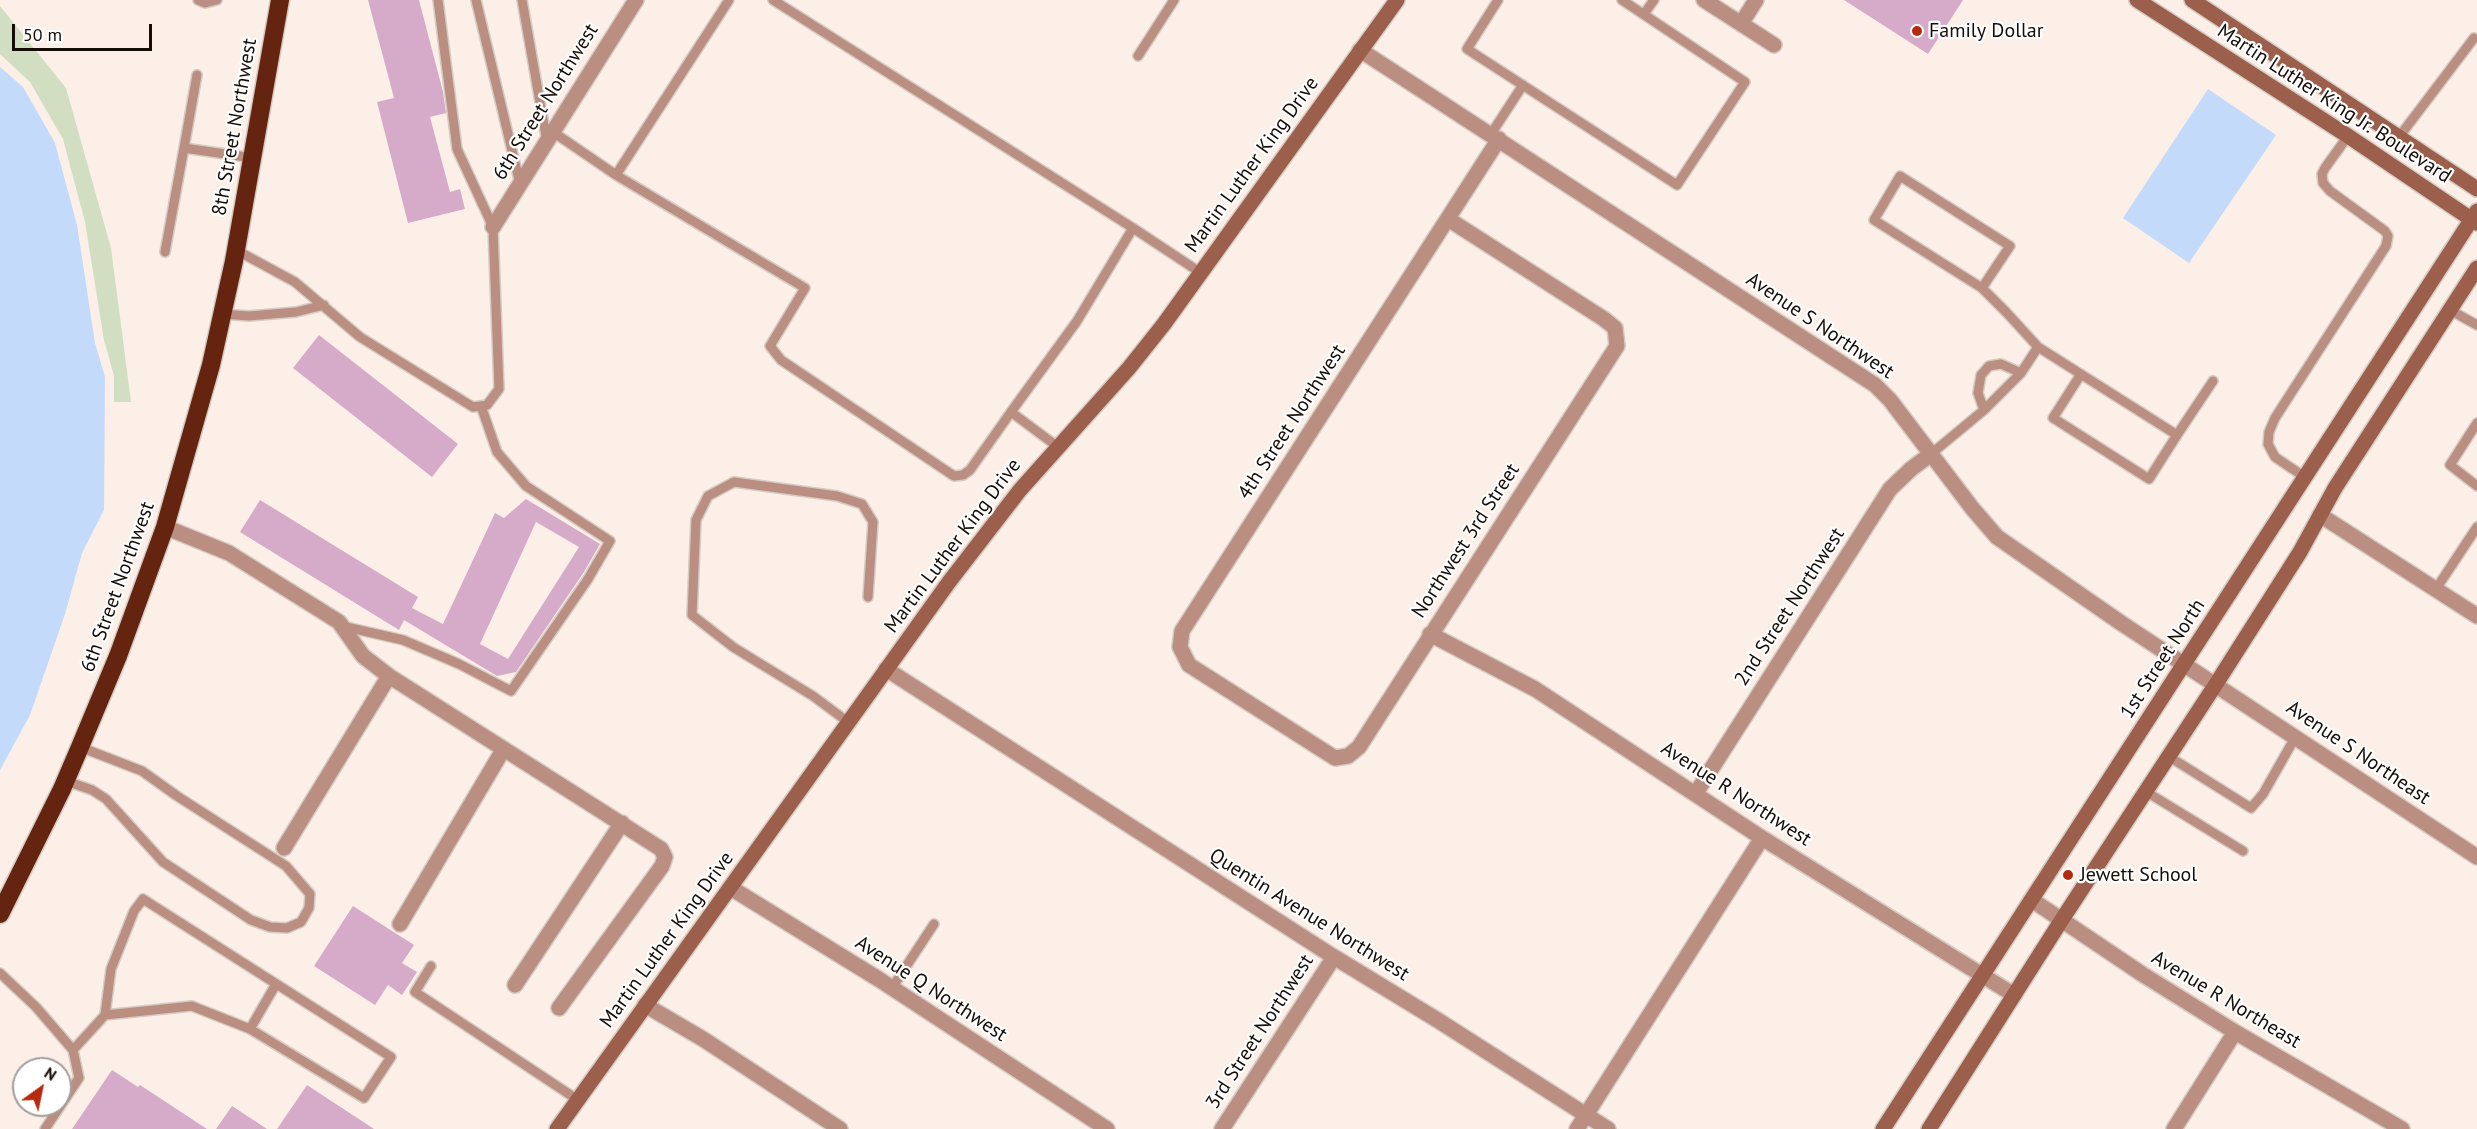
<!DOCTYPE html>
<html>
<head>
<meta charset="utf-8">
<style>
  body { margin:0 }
  #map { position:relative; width:2477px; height:1129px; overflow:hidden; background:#fbefe7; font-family:"PT Sans",sans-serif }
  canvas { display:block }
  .north { position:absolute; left:12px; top:1057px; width:60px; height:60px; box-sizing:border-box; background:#fff; border:2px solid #a29e9b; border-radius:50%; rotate:33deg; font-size:16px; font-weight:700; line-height:24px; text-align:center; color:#160c06 }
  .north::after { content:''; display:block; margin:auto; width:21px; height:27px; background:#b62b0e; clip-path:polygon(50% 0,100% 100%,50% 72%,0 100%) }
  .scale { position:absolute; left:12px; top:24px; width:140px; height:27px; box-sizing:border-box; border:3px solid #160c06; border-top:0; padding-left:8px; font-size:18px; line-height:21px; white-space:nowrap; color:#160c06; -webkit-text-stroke:4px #fff; paint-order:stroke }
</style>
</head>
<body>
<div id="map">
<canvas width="2477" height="1129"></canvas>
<div class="north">N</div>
<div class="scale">50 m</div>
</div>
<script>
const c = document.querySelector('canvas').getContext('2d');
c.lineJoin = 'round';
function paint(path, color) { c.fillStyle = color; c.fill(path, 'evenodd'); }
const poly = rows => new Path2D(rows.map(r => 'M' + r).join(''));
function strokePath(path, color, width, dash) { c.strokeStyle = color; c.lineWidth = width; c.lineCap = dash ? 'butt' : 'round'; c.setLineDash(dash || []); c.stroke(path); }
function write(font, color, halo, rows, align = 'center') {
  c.font = font + ' "PT Sans",sans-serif'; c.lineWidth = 4.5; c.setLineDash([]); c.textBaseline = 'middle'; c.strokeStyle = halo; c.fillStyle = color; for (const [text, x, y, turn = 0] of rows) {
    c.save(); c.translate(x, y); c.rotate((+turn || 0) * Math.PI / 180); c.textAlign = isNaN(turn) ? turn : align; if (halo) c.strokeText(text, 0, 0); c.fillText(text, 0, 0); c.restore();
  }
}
const green = poly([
  [0,6,66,88,111,248,131,402,114,402,114,376,104,340,85,222,63,139,30,82,0,54]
]);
const water = poly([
  [0,67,23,87,55,143,77,225,95,343,105,377,104,510,82,553,65,614,30,715,0,770],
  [2208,89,2276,135,2189,263,2123,218]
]);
const building = poly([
  [368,0,419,0,443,92,446,113,430,117,450,192,460,189,465,209,408,223,377,102,394,98],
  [1844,0,1963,0,1928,54],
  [319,335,458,444,432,477,293,368],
  [526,499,600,544,584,572,516,672,497,676,404,620,399,630,240,532,260,500,418,597,412,608,443,624,495,513,504,518],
  [536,522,579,547,508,659,480,644],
  [353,906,414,945,402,963,417,972,402,995,388,985,375,1005,314,966],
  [112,1070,138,1087,140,1085,207,1129,72,1129],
  [307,1085,374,1129,277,1129],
  [232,1106,267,1129,216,1129]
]);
const lane = poly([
  [198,0,205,3,217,0],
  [476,0,520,184],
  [522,0,547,142],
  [773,0,1133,228],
  [1498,0,1467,49,1677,185,1745,82,1622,0],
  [1644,14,1654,0],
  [1138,56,1174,0],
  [197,75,184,148,253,158],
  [553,132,616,175,805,288,770,346,781,360,954,476,963,475,970,470,1011,412],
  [1491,134,1523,85],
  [2399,137,2474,38],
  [616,175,729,0],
  [236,250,295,282,360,337,473,407,487,405,499,389,493,227,457,149,438,0],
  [165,252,184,148],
  [1982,288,2010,246,1900,176,1874,220,1982,288,2007,313,2038,347,2021,373],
  [2450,310,2477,325],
  [222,314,249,316,296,312,324,305],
  [2038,347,2177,435,2213,381],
  [2081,374,2053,418,2149,479,2177,435],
  [2477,423,2450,465,2477,486],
  [1058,447,1011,412,1077,321,1133,228,1201,273],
  [1931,454,1984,410,1978,393,1981,375,1989,366,2001,364,2021,373,1984,410],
  [2306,478,2275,457,2268,444,2269,432,2275,418,2386,246,2388,236,2385,231,2330,191,2323,183,2322,174,2325,168,2348,136],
  [2436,589,2477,527],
  [342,626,403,640,459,664,511,691,588,579,610,541,526,486,497,452,481,406],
  [848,722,813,696,733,647,692,615,696,520,708,496,734,482,837,496,862,504,873,522,868,597],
  [2168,756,2251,808,2263,794,2296,736],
  [66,781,92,790,106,799,163,862,251,920,270,927,287,928,301,922,309,908,310,894,286,866,177,796,142,771,80,747],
  [2145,791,2243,851],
  [431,966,415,992,578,1100],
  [0,973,36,1007,73,1050,79,1078,45,1129],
  [892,988,934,924],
  [250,1029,276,984],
  [73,1050,105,1015,111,969,134,911,143,899,391,1057,364,1098,250,1029,192,1006,105,1015]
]);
const street = poly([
  [1704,0,1774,45],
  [1741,24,1756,0],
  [1360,50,1875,385,1890,400,1972,508,1997,537,2121,623,2477,857],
  [1448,219,1604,319,1615,328,1617,346,1359,747,1348,756,1335,758,1189,665,1180,647,1182,631,1499,139],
  [493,227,636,0],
  [2320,515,2477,616],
  [165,527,229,553,339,622,363,656,389,676,661,849,665,857,662,866,559,1008],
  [1430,634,1535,689,1762,838,2014,995],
  [886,669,1334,957,1439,1021,1608,1129],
  [1696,793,1890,489,1911,469,1931,454],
  [284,848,389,676],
  [731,888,880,980,1107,1129],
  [2032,900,2142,974,2235,1032,2402,1129],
  [400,924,503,750],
  [515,985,622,823],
  [645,1005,703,1039,840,1129],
  [1222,1129,1334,957],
  [1577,1129,1762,838],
  [2174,1129,2235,1032]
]);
const secondary = poly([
  [2137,0,2348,136,2477,223],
  [2192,0,2477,189],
  [557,1129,949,582,1020,490,1129,368,1164,324,1397,0],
  [1883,1129,2477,211],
  [1929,1129,2061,921,2216,684,2300,552,2335,488,2477,268]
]);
const highway = poly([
  [0,914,62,789,80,747,118,656,165,527,211,365,234,261,280,0]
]);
const markers = [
  [1917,31,6,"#b62b0e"],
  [2068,875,6,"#b62b0e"]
];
const poiNames = [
  ["Family Dollar",1929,31],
  ["Jewett School",2080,875]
];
const streetNames = [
  ["6th Street Northwest",546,102,-58],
  ["Martin Luther King Jr. Boulevard",2334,104,33],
  ["8th Street Northwest",235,127,-80],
  ["Martin Luther King Drive",1252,165,-54],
  ["Avenue S Northwest",1820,326,34],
  ["4th Street Northwest",1292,422,-57],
  ["Northwest 3rd Street",1466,541,-57],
  ["Martin Luther King Drive",953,546,-53],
  ["6th Street Northwest",118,587,-70],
  ["2nd Street Northwest",1790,607,-57],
  ["1st Street North",2163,659,-57],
  ["Avenue S Northeast",2358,753,34],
  ["Avenue R Northwest",1736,794,33],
  ["Quentin Avenue Northwest",1309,915,32],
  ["Martin Luther King Drive",667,940,-54],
  ["Avenue Q Northwest",931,989,33],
  ["Avenue R Northeast",2226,1000,31],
  ["3rd Street Northwest",1260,1032,-57]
];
paint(green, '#d1dec1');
paint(water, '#c3dafa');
paint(building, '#d6abc9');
strokePath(lane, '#d6cbc3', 12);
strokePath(street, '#d6cbc3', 18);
strokePath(secondary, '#d6cbc3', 18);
strokePath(highway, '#d6cbc3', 21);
strokePath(lane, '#ba8f82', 9);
strokePath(street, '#ba8f82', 15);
strokePath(secondary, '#9b5f4c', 15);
strokePath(highway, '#65240f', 18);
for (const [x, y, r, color] of markers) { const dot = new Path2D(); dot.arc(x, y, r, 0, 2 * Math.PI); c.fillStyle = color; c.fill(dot); strokePath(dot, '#fff', 2); }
write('20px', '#160c06', '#fff', poiNames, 'left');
write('20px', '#160c06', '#fff', streetNames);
</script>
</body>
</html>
